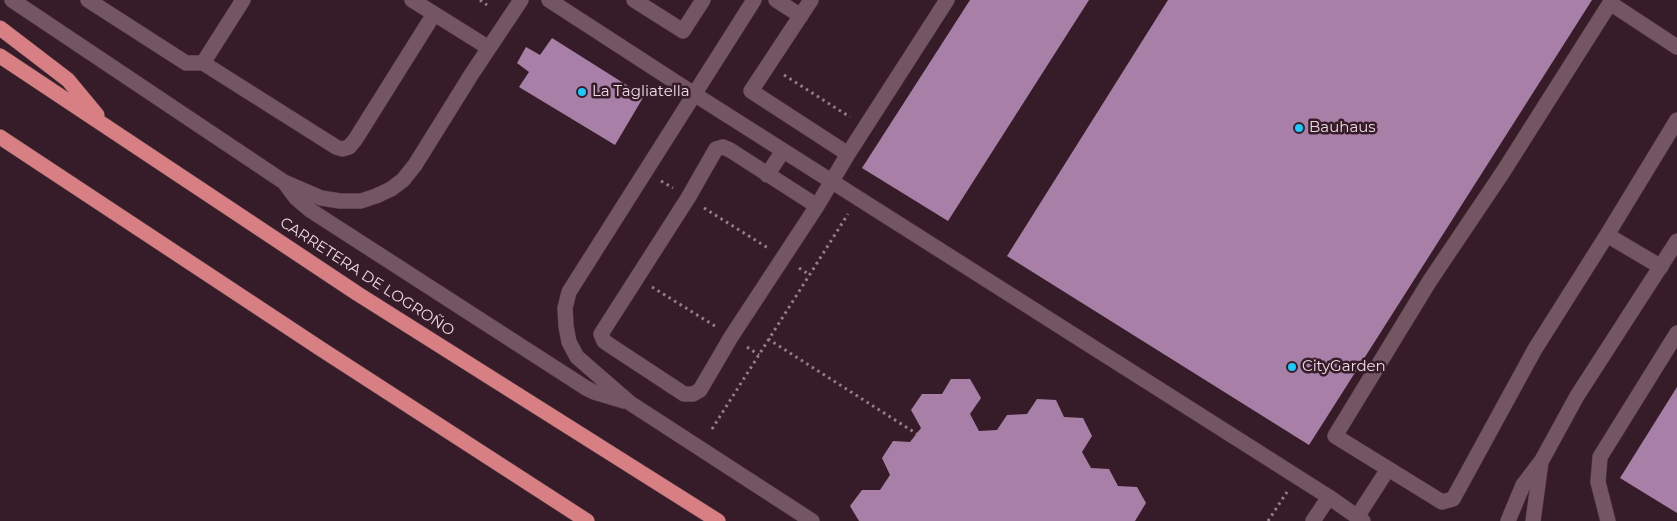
<!DOCTYPE html>
<html>
<head>
<meta charset="utf-8">
<style>
  body { margin:0 }
  canvas { display:block; background:#361c28 }
</style>
</head>
<body>
<canvas width="1677" height="521"></canvas>
<script>
const c = document.querySelector('canvas').getContext('2d');
c.lineJoin = 'round';
function paint(path, color) { c.fillStyle = color; c.fill(path, 'evenodd'); }
const poly = rows => new Path2D(rows.map(r => 'M' + r).join(''));
function strokePath(path, color, width, dash) { c.strokeStyle = color; c.lineWidth = width; c.lineCap = dash ? 'butt' : 'round'; c.setLineDash(dash || []); c.stroke(path); }
function write(font, color, halo, rows, align = 'center') {
  c.font = font + ' Montserrat,sans-serif'; c.lineWidth = 5; c.setLineDash([]); c.textBaseline = 'middle'; c.strokeStyle = halo; c.fillStyle = color; for (const [text, x, y, turn = 0] of rows) {
    c.save(); c.translate(x, y); c.rotate((+turn || 0) * Math.PI / 180); c.textAlign = isNaN(turn) ? turn : align; if (halo) c.strokeText(text, 0, 0); c.fillText(text, 0, 0); c.restore();
  }
}
const building = poly([
  [970,0,1089,0,948,221,862,168],
  [1168,0,1592,0,1309,445,1007,256],
  [552,38,644,96,615,145,519,87,529,72,517,63,526,47,540,55],
  [951,379,970,379,981,398,970,414,979,431,997,430,1007,415,1027,414,1037,399,1056,400,1064,417,1083,418,1092,436,1082,452,1091,468,1109,469,1118,486,1137,487,1146,503,1135,521,859,521,850,506,862,490,880,490,890,475,882,458,893,441,910,442,921,428,911,410,922,394,942,394],
  [1677,387,1677,513,1620,478]
]);
const path = poly([
  [480,0,487,5],
  [784,75,850,117],
  [661,181,673,188],
  [704,208,768,248],
  [799,268,810,275],
  [652,287,715,326],
  [768,339,917,434],
  [747,347,759,355],
  [712,429,848,214],
  [1268,521,1287,492]
]);
const minor = poly([
  [12,0,284,182,321,198,340,201,361,201,376,196,391,189,403,180,415,165,471,75,521,0],
  [88,0,186,63,203,63],
  [243,0,203,63,336,147,342,149,349,147,355,140,434,14],
  [412,0,489,48],
  [549,0,694,94,1329,497,1363,521],
  [634,0,683,31,703,0],
  [754,0,569,292,565,308,566,326,569,342,577,357,630,403,812,521],
  [776,0,801,16],
  [811,0,751,91,848,154,947,0],
  [1612,0,1503,172,1429,282,1335,436,1442,502,1453,499,1535,349,1607,235,1677,120],
  [1610,3,1677,47],
  [723,147,730,150,817,206,731,337,700,390,693,394,684,394,608,344,604,341,601,334,688,198,716,149,723,147],
  [767,175,783,151],
  [284,182,296,198,310,210,586,388,594,392,624,401],
  [817,206,848,154],
  [1607,235,1661,267],
  [1357,517,1388,469],
  [1313,521,1329,497],
  [1508,521,1523,485,1542,460,1577,396,1677,241],
  [1533,521,1541,462],
  [1608,521,1598,482,1600,457,1677,333]
]);
const highway = poly([
  [0,28,68,80,97,115],
  [0,56,358,294,718,521],
  [0,137,321,349,587,521]
]);
const markers = [
  [582,92,5,"#19cafc"],
  [1299,128,5,"#19cafc"],
  [1292,367,5,"#19cafc"]
];
const poiNames = [
  ["La Tagliatella",592,92],
  ["Bauhaus",1309,128],
  ["CityGarden",1302,367]
];
const streetNames = [
  ["CARRETERA DE LOGROÑO",367,277,33]
];
paint(building, '#a880a7');
strokePath(minor, '#4e3943', 16);
strokePath(highway, '#4e3943', 16);
strokePath(path, '#937d86', 3, [2.5, 4]);
strokePath(minor, '#745662', 15);
strokePath(highway, '#d77f83', 15);
for (const [x, y, r, color] of markers) { const dot = new Path2D(); dot.arc(x, y, r, 0, 2 * Math.PI); c.fillStyle = color; c.fill(dot); strokePath(dot, '#361c28', 2); }
write('15px', '#eedce3', '#361c28', poiNames, 'left');
write('15px', '#eedce3', '#361c28', streetNames);
</script>
</body>
</html>
